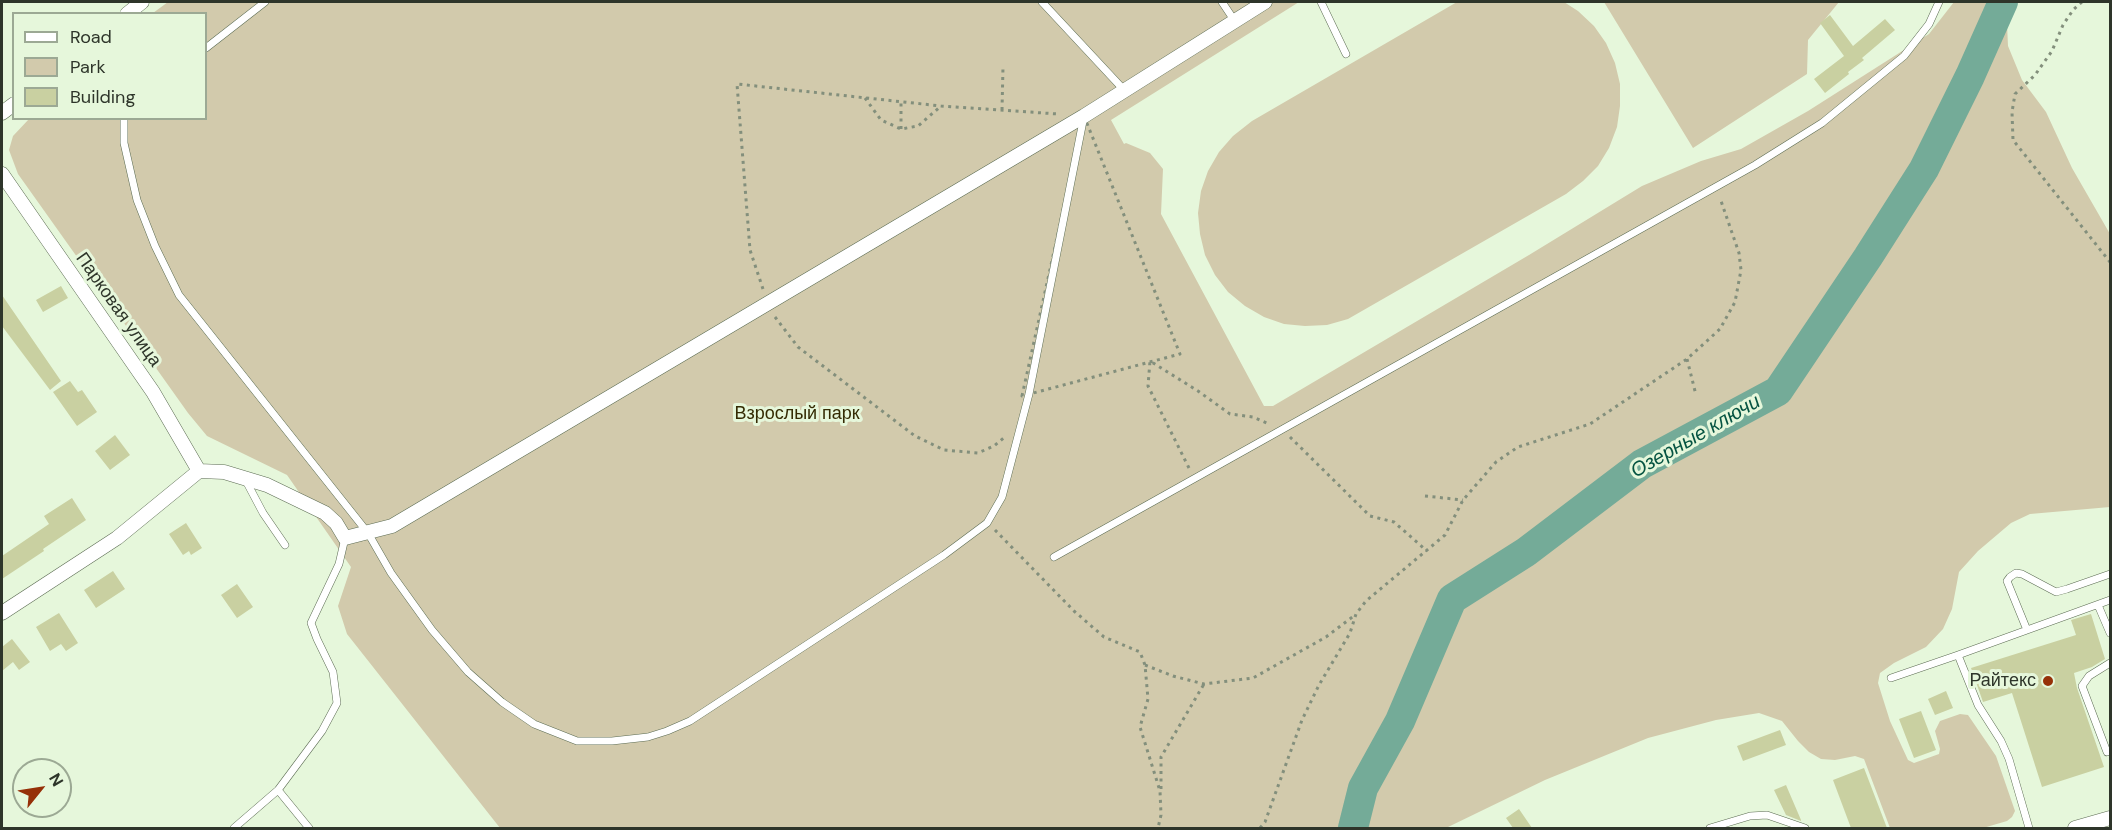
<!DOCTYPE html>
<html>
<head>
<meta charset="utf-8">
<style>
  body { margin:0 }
  #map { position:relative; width:2112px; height:830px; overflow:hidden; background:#e6f7db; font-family:"DM Sans",sans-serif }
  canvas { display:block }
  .frame { position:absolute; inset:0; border:3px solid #2e352a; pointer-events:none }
  .legend { position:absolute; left:12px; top:12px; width:195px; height:108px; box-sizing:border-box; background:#e6f7db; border:2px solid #9ca994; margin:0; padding:8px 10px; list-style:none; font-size:18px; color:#2e352a }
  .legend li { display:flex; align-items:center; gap:12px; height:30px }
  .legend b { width:30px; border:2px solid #9ca994 }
  .north { position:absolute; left:12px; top:758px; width:60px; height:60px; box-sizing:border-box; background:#e6f7db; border:2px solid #9ca994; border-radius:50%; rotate:60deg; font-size:16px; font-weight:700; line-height:24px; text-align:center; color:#2e352a }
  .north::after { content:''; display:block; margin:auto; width:21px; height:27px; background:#963008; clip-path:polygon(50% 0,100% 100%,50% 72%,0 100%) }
</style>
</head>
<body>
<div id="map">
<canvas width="2112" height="830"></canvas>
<div class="frame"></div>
<ul class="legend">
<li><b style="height:8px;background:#fff"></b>Road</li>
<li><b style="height:16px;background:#d2caac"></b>Park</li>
<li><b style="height:16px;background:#c9d0a1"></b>Building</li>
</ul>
<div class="north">N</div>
</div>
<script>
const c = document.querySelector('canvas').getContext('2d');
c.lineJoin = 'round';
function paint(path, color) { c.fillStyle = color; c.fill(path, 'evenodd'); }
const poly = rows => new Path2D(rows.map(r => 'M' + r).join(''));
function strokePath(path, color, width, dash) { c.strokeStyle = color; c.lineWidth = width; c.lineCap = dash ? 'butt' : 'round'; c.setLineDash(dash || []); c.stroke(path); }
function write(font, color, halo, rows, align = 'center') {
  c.font = font + ' "DM Sans",sans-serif'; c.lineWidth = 6; c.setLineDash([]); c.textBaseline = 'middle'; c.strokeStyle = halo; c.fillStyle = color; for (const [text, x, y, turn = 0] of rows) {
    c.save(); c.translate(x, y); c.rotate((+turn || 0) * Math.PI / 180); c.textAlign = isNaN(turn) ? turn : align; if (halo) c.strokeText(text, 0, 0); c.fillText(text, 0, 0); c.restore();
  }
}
const green = poly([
  [168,2,1299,2,1111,120,1124,144,1126,143,1150,153,1163,169,1161,214,1264,406,1273,406,1529,255,1642,186,1701,161,1741,149,1808,111,1929,34,1954,2,2006,2,2008,46,2022,80,2046,112,2072,168,2110,234,2110,507,2030,514,2011,523,1978,551,1959,572,1952,609,1943,629,1926,647,1894,663,1880,673,1878,683,1890,721,1908,760,1914,763,1939,754,1940,749,1935,731,1940,721,1960,714,1968,715,1996,756,2015,811,2012,817,2007,821,1983,828,1890,828,1864,759,1855,756,1835,760,1821,759,1809,752,1798,741,1782,721,1759,713,1716,720,1648,738,1545,780,1446,828,500,828,347,634,338,606,351,567,287,475,207,436,188,413,18,174,9,150,13,136,29,119,206,118,206,14,153,13],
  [1457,2,1564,2,1578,11,1594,26,1606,43,1615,63,1620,84,1620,106,1617,127,1609,148,1598,166,1583,181,1566,194,1348,319,1327,325,1305,326,1284,324,1264,317,1245,306,1228,292,1215,275,1205,255,1200,234,1198,213,1201,191,1208,171,1219,152,1233,136,1252,121],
  [1604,2,1839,2,1808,40,1807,74,1693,148]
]);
const river = poly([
  [1353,828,1363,788,1400,721,1452,599,1526,552,1642,464,1778,391,1868,257,1924,169,1970,76,2003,2]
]);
const building = poly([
  [1830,15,1853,46,1885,19,1895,30,1862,58,1864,60,1848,72,1849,74,1825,93,1814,79,1844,56,1820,23],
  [61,286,68,298,43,312,36,300],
  [2,295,61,381,50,390,2,326],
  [70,381,78,392,82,390,97,412,77,426,53,392],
  [115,435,130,455,110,470,95,451],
  [72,498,86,520,43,549,44,551,2,579,2,556,49,524,44,516],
  [186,523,202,548,191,555,189,551,183,555,169,534],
  [113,571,125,589,96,608,84,590],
  [237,584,253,607,237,618,221,595],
  [59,613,78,643,66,651,61,644,50,651,36,627],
  [2091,614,2105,659,2092,667,2074,673,2077,688,2104,767,2042,787,2012,693,1983,702,1971,668,2076,635,2071,620],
  [12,639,30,662,19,670,13,662,2,671,2,647],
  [1946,691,1953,708,1935,715,1928,699],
  [1921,711,1936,750,1914,758,1899,719],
  [1780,730,1786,745,1743,761,1737,746],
  [1864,768,1887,828,1851,828,1833,780],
  [1786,785,1801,820,1801,821,1786,815,1774,790],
  [1519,809,1532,828,1513,828,1506,818]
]);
const path = poly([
  [2082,2,2073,10,2063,25,2052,51,2035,75,2015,94,2012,112,2013,140,2110,262],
  [865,98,881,120,901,129,918,126,941,106],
  [1002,110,1003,67],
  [1084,116,1180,354,1022,396,1084,116],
  [901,129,901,101],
  [763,289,750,250,737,84,941,106,1058,114],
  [775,317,798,347,915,436,944,450,978,453,994,446,1006,436],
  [1687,359,1696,395],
  [1290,437,1370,516,1394,522,1427,551],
  [1189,468,1148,386,1150,361,1198,391,1230,414,1253,417,1269,424],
  [1425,496,1463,500],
  [995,530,1074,611,1104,637,1140,652,1145,665,1148,699,1140,727,1160,791,1161,815,1158,828],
  [1145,665,1173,676,1204,684,1253,678,1326,637,1355,615],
  [1161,789,1161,757,1204,684],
  [1260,828,1265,822,1302,720,1319,685,1350,633,1356,614,1366,601,1445,535,1463,500,1496,462,1518,447,1590,424,1687,359,1720,329,1735,302,1741,270,1739,253,1720,198]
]);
const service = poly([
  [1042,2,1124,90],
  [1222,2,1234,20],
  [1321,2,1346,54],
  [206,48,265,2],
  [124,118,124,143,137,200,155,246,179,295,368,533,391,573,432,630,468,672,502,702,534,724,577,741,612,741,648,737,667,731,690,721,944,555,987,523,1002,497,1029,394,1084,116],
  [245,479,263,513,285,545],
  [1054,557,1755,165,1822,123,1904,56,1929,24,1939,2],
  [2098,605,2110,633],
  [2027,630,2007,581,2010,577,2016,573,2022,574,2056,592,2067,589,2110,574],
  [1891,678,1958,655],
  [2107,752,2082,686,2089,676,2110,663],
  [278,790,309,828],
  [234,828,278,790,322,731,337,703,333,672,317,639,311,623,339,564,345,538],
  [1710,828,1750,816,1767,815,1805,828],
  [2029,828,2009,759,2001,741,1978,705,1958,655,2110,600]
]);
const minor = poly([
  [127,14,142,2],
  [2,113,14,104],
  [2,174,153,392,199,471],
  [2,613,117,538,199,471,224,472,267,485,325,513,336,523,345,538,392,526,1084,116,1265,2],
  [2075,828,2110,818]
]);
const markers = [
  [2048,681,6,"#963008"]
];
const streetNames = [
  ["Парковая улица",118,310,55]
];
const parkNames = [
  ["Взрослый парк",797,414]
];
const poiNames = [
  ["Райтекс",2036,681]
];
const waterNames = [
  ["Озерные ключи",1696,437,-30]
];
paint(green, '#d2caac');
strokePath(river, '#74ab98', 30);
paint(building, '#c9d0a1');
strokePath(service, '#5c6c53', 8);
strokePath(minor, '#5c6c53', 15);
strokePath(path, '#838f7c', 3, [3, 4.5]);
strokePath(service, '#fff', 7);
strokePath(minor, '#fff', 14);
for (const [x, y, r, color] of markers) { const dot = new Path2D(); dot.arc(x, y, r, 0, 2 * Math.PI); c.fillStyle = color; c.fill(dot); strokePath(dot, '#e6f7db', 2); }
write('18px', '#2e352a', '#e6f7db', streetNames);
write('18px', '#342b03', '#e6f7db', parkNames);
write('18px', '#2e352a', '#e6f7db', poiNames, 'right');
write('italic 20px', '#065442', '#e6f7db', waterNames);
</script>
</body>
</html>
